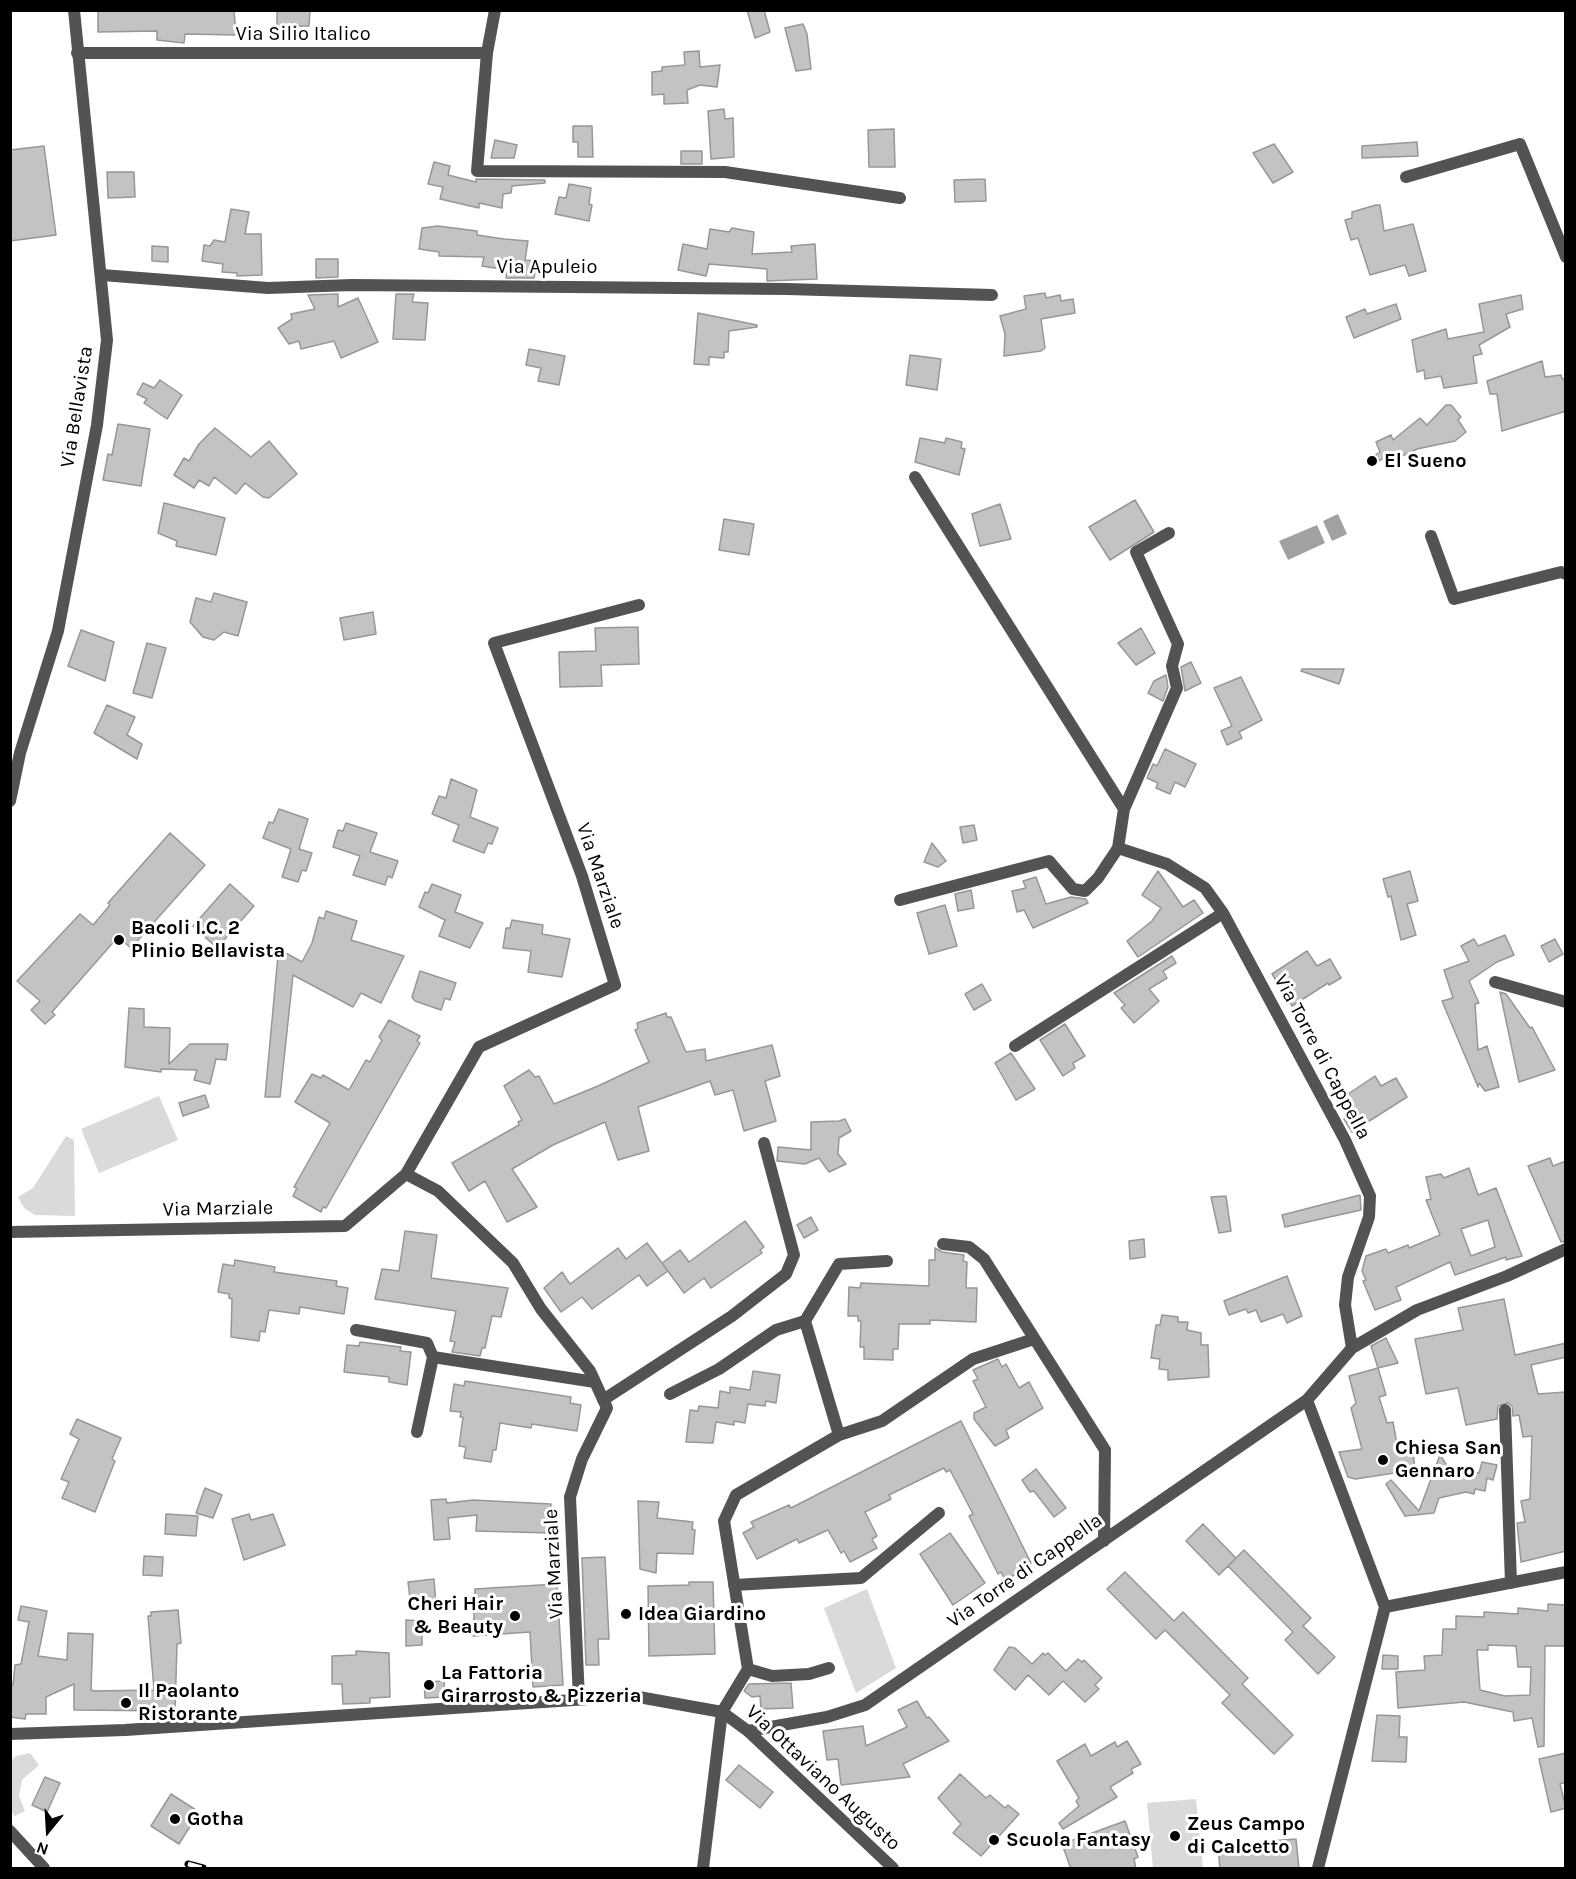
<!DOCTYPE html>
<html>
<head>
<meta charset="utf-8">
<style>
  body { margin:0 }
  #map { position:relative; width:1576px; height:1879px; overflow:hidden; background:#fff; font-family:Karla,sans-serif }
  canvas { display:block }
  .frame { position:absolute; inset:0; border:12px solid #000; pointer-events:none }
  .north { position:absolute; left:18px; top:1801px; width:60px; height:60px; -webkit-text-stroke:4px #fff; paint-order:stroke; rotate:198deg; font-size:16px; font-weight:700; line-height:24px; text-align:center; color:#000 }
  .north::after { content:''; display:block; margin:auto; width:21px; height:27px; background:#000; clip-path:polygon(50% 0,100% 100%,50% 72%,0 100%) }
</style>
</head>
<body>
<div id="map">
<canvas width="1576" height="1879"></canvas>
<div class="frame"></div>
<div class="north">N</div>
</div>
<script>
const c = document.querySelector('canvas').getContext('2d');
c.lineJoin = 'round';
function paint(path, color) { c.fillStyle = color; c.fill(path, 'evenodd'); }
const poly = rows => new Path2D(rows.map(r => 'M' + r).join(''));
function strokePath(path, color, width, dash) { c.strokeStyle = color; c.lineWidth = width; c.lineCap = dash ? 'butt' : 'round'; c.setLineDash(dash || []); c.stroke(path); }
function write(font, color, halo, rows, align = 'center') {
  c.font = font + ' Karla,sans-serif'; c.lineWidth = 6; c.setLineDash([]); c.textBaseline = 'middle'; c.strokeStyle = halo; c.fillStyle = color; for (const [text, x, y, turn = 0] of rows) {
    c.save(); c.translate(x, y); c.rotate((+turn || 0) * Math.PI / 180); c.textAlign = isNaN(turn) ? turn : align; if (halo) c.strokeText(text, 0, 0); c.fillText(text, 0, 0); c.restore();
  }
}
const green = poly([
  [159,1096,178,1140,99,1173,81,1129],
  [66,1136,74,1140,75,1216,35,1215,24,1208,18,1197,33,1188],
  [867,1589,896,1668,856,1693,824,1608],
  [30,1753,39,1765,22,1780,19,1796,25,1811,15,1816,11,1811,11,1761,16,1756],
  [1196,1799,1203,1868,1153,1868,1147,1803]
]);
const water = poly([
  [1338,514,1347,534,1332,541,1323,521],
  [1317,525,1325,543,1288,560,1279,541]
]);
const building = poly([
  [98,10,234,10,236,35,185,34,184,43,157,40,157,31,98,32,98,10],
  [277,10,310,10,309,26,296,26,296,31,292,31,291,34,277,33,277,10],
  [747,10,764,10,770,32,755,38,747,10],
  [803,24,807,34,811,69,796,71,785,28,803,24],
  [699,51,700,67,720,65,717,87,700,85,687,90,688,103,664,104,664,94,652,95,652,72,662,71,662,67,685,65,684,52,699,51],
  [724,109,725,119,733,118,734,157,711,159,708,111,724,109],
  [573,126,592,126,593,157,578,157,578,142,573,142,573,126],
  [894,129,895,167,869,167,868,130,894,129],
  [495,140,517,145,514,158,491,158,495,140],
  [1417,142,1418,156,1362,158,1362,146,1417,142],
  [1274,144,1293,172,1273,183,1253,153,1274,144],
  [44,146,56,235,10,241,10,150,44,146],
  [681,151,702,151,702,164,681,164,681,151],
  [434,162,450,166,448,175,476,182,476,179,545,180,545,183,512,186,511,193,503,194,502,208,479,203,479,208,440,199,443,187,428,184,434,162],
  [107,172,134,172,135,197,108,198,107,172],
  [985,179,986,201,955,202,954,180,985,179],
  [569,184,591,188,589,204,592,205,589,221,555,214,559,197,566,198,569,184],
  [1376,205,1380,205,1384,231,1413,224,1426,271,1409,276,1405,265,1370,275,1358,238,1351,240,1345,220,1352,218,1352,212,1376,205],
  [231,209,249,212,245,234,261,234,262,275,237,276,237,273,222,272,223,264,202,261,204,245,210,246,214,240,225,242,231,209],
  [438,226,477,231,477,235,504,239,528,241,525,260,537,261,534,278,506,278,507,270,482,266,484,257,439,256,439,252,419,249,422,228,438,226],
  [732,228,754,232,752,254,792,252,791,246,815,244,817,279,767,281,767,269,709,264,706,276,678,270,683,244,707,249,710,229,729,232,732,228],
  [152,246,168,247,168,262,152,261,152,246],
  [316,259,338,259,338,277,316,278,316,259],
  [1045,293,1046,298,1060,295,1061,301,1073,299,1075,313,1041,319,1045,348,1041,351,1004,356,1005,334,1000,316,1026,309,1024,296,1045,293],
  [338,294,338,307,358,298,378,342,341,358,334,341,301,349,299,341,289,344,278,328,292,319,291,314,315,309,308,295,338,294],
  [396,294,414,294,412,302,428,303,425,340,393,339,396,294],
  [1521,295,1523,309,1506,314,1510,327,1479,345,1482,354,1473,356,1477,383,1444,388,1441,376,1425,379,1424,370,1417,372,1412,340,1446,329,1448,339,1484,332,1479,304,1521,295],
  [1396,304,1401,319,1354,338,1346,317,1365,309,1367,314,1396,304],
  [698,313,757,325,757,327,729,331,728,352,724,352,724,358,709,357,709,365,694,364,698,313],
  [529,349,565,356,559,385,538,381,541,368,526,365,529,349],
  [910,355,941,359,937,390,906,385,910,355],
  [1542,361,1545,377,1561,375,1562,379,1566,378,1566,411,1502,431,1497,394,1490,394,1487,381,1542,361],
  [160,380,182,395,167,419,144,403,147,399,137,394,143,383,154,388,160,380],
  [1446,405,1451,405,1461,417,1458,420,1466,432,1455,441,1417,449,1400,457,1397,452,1374,463,1371,458,1380,452,1376,442,1391,435,1393,440,1420,418,1427,425,1446,405],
  [118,424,150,429,141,486,103,480,108,454,112,455,118,424],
  [215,428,251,457,269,441,297,474,269,498,263,497,245,483,236,494,214,477,209,486,199,480,194,488,174,475,184,458,189,461,199,444,215,428],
  [920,438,945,443,946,438,962,442,961,448,965,449,959,475,915,462,920,438],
  [1135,500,1154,532,1110,560,1089,527,1135,500],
  [164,503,225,518,216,555,176,546,177,541,158,533,164,503],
  [1000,504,1011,539,980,546,972,514,1000,504],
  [724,519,754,524,749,555,719,550,724,519],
  [214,593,247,602,238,636,224,632,214,640,203,637,190,622,196,598,211,602,214,593],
  [373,612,376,634,344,640,340,618,373,612],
  [638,627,639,664,601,665,602,686,560,687,559,652,596,651,595,628,638,627],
  [1141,628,1155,653,1136,665,1118,643,1141,628],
  [81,630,114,642,105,681,68,666,81,630],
  [147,643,166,648,152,698,133,693,147,643],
  [1191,662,1201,683,1185,691,1181,667,1191,662],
  [1302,669,1344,669,1339,684,1301,671,1302,669],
  [1166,675,1168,687,1163,701,1148,693,1154,681,1166,675],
  [1241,677,1262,720,1239,732,1242,738,1227,745,1221,731,1232,726,1214,688,1241,677],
  [107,705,135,717,127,735,142,744,137,759,94,733,107,705],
  [1165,749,1196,764,1185,787,1175,782,1170,794,1156,788,1158,783,1147,778,1153,764,1157,766,1165,749],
  [451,779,477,790,470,817,498,828,492,844,488,843,484,853,453,841,459,825,432,814,439,796,446,798,451,779],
  [279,809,308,819,299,849,312,853,306,871,302,870,298,882,282,877,291,849,263,838,269,822,273,823,279,809],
  [346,823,377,833,370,852,398,861,392,878,388,876,385,885,353,875,360,856,333,847,338,830,343,831,346,823],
  [974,825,977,840,963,843,960,827,974,825],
  [170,833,205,865,131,948,118,937,52,1012,55,1015,45,1024,31,1010,40,1001,17,981,80,914,93,925,110,905,108,903,170,833],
  [932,843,946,861,938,867,924,862,932,843],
  [1158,871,1183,907,1194,900,1203,913,1138,957,1127,941,1152,921,1161,908,1142,895,1158,871],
  [1410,871,1418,901,1407,904,1416,935,1401,940,1391,896,1388,897,1383,879,1410,871],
  [1036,877,1046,904,1071,897,1086,899,1088,903,1033,928,1024,910,1017,912,1012,891,1026,888,1023,881,1036,877],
  [230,884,254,906,217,948,193,926,230,884],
  [432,884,461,895,455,912,483,923,470,948,439,936,445,920,419,907,425,892,428,893,432,884],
  [971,890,974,908,958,911,955,894,971,890],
  [945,905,957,946,929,954,917,913,945,905],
  [326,911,357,921,351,940,404,956,381,1003,361,993,353,1007,293,975,280,1097,265,1097,278,955,284,952,302,962,312,943,319,917,324,919,326,911],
  [512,920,543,925,542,934,570,939,562,977,528,972,531,951,503,948,506,928,510,928,512,920],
  [1505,935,1514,955,1497,962,1469,981,1479,1003,1475,1004,1478,1050,1487,1046,1499,1087,1485,1091,1479,1083,1478,1087,1442,1001,1453,998,1444,970,1469,961,1461,946,1474,939,1478,946,1505,935],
  [1555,939,1563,954,1549,962,1541,946,1555,939],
  [1307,951,1317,966,1330,959,1341,978,1329,985,1328,983,1292,1006,1272,974,1307,951],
  [1172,956,1176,963,1163,971,1167,978,1149,989,1159,1001,1134,1023,1121,1008,1125,1005,1114,993,1172,956],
  [420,971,456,983,450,1000,445,998,441,1010,415,1001,412,997,420,971],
  [982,984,991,1000,974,1010,965,994,982,984],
  [1500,992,1506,994,1530,1028,1532,1027,1555,1070,1519,1082,1500,992],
  [129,1008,144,1009,144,1027,170,1028,169,1064,190,1044,228,1044,226,1060,216,1059,210,1084,194,1080,197,1070,161,1069,161,1072,125,1067,129,1008],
  [666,1013,667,1017,671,1017,686,1052,705,1049,706,1061,772,1045,780,1076,765,1081,776,1121,744,1131,733,1090,715,1095,710,1081,638,1107,649,1151,618,1160,605,1122,553,1145,512,1169,537,1207,507,1222,485,1181,469,1191,452,1163,519,1125,518,1122,522,1120,504,1086,529,1070,535,1077,539,1076,554,1104,598,1086,649,1062,635,1030,638,1028,637,1023,666,1013],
  [389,1020,420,1036,417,1041,420,1043,326,1208,323,1207,321,1212,293,1196,297,1188,294,1187,330,1123,295,1102,312,1074,321,1078,323,1075,349,1090,366,1060,370,1062,382,1040,379,1037,389,1020],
  [1065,1024,1085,1056,1073,1063,1075,1068,1063,1076,1040,1040,1065,1024],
  [1011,1053,1035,1089,1016,1100,995,1063,1011,1053],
  [1375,1076,1381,1086,1396,1078,1407,1097,1352,1132,1344,1119,1350,1116,1339,1100,1375,1076],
  [205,1095,209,1107,183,1116,179,1103,205,1095],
  [845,1119,851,1131,839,1138,838,1154,846,1164,829,1172,819,1158,805,1164,777,1161,778,1147,811,1150,811,1122,839,1121,845,1119],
  [1550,1158,1553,1166,1566,1161,1566,1241,1561,1242,1528,1166,1550,1158],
  [1469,1168,1478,1195,1496,1188,1522,1256,1506,1260,1506,1257,1455,1275,1450,1262,1396,1287,1401,1300,1375,1310,1363,1281,1366,1280,1362,1271,1366,1256,1386,1249,1388,1253,1408,1245,1409,1248,1440,1235,1426,1200,1431,1199,1426,1177,1441,1174,1444,1178,1469,1168],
  [1488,1220,1495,1247,1471,1256,1461,1229,1488,1220],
  [1360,1195,1361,1210,1285,1227,1282,1215,1360,1195],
  [1226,1196,1231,1231,1219,1233,1211,1197,1226,1196],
  [811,1217,818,1230,804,1238,797,1225,811,1217],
  [745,1221,764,1247,760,1250,762,1253,711,1288,704,1278,684,1293,662,1263,680,1250,689,1262,745,1221],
  [405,1231,437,1235,431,1278,508,1288,501,1317,492,1316,485,1348,482,1348,480,1356,452,1352,455,1342,450,1341,456,1311,375,1299,382,1269,399,1271,405,1231],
  [1144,1239,1145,1257,1130,1259,1129,1241,1144,1239],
  [647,1243,668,1271,647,1286,639,1275,592,1309,582,1297,561,1312,544,1288,562,1272,570,1284,618,1248,626,1259,647,1243],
  [935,1248,942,1252,964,1255,963,1261,967,1262,966,1288,977,1288,976,1322,930,1320,930,1324,899,1324,898,1349,893,1349,893,1360,864,1359,864,1347,860,1347,861,1321,858,1321,858,1316,848,1316,849,1287,860,1288,861,1283,929,1286,929,1260,935,1260,935,1248],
  [235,1260,275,1267,274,1272,337,1281,336,1286,348,1288,344,1314,300,1307,299,1314,269,1310,265,1332,260,1331,259,1341,231,1337,232,1299,229,1298,229,1294,218,1292,223,1264,234,1266,235,1260],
  [1287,1276,1302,1316,1287,1323,1283,1314,1261,1322,1256,1310,1248,1313,1246,1309,1229,1315,1224,1301,1287,1276],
  [1504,1299,1515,1355,1566,1343,1566,1357,1531,1365,1538,1394,1566,1392,1566,1551,1521,1562,1517,1523,1525,1522,1521,1501,1530,1499,1532,1436,1523,1437,1519,1415,1513,1416,1512,1406,1508,1403,1498,1406,1497,1419,1466,1425,1458,1388,1426,1394,1415,1339,1463,1330,1458,1308,1504,1299],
  [1162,1315,1178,1317,1178,1322,1188,1322,1187,1330,1201,1333,1201,1345,1208,1345,1209,1377,1168,1380,1168,1370,1159,1369,1160,1359,1151,1358,1156,1325,1160,1325,1162,1315],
  [1386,1338,1398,1363,1378,1368,1371,1346,1386,1338],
  [360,1342,401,1347,400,1351,411,1352,407,1385,389,1382,389,1377,344,1372,347,1345,359,1346,360,1342],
  [998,1359,1002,1367,1006,1364,1019,1388,1029,1382,1043,1408,1006,1430,1009,1438,995,1446,974,1419,974,1413,986,1407,973,1381,978,1379,973,1370,998,1359],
  [1378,1368,1386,1395,1379,1397,1387,1423,1393,1422,1397,1444,1412,1442,1415,1470,1355,1479,1348,1477,1339,1452,1362,1449,1351,1408,1356,1403,1349,1376,1378,1368],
  [753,1371,780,1375,776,1403,766,1401,765,1406,748,1404,745,1423,734,1421,734,1425,716,1422,713,1443,686,1442,690,1410,698,1411,699,1406,718,1408,720,1391,730,1393,730,1387,750,1390,753,1371],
  [465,1381,571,1397,570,1403,581,1405,577,1431,532,1424,531,1428,500,1423,496,1450,493,1450,491,1462,464,1458,466,1447,459,1446,463,1417,460,1417,461,1412,450,1411,454,1384,464,1386,465,1381],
  [77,1419,121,1438,112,1459,115,1461,95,1512,62,1498,69,1482,61,1479,79,1439,70,1434,77,1419],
  [961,1421,1031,1563,1019,1570,1020,1572,1005,1580,1001,1572,998,1574,969,1516,973,1514,950,1470,946,1472,944,1468,889,1495,891,1499,865,1512,877,1536,872,1539,877,1548,850,1562,844,1551,841,1553,828,1530,799,1543,797,1539,757,1559,743,1533,754,1527,751,1522,789,1505,791,1508,961,1421],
  [1440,1455,1448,1467,1470,1472,1479,1473,1482,1462,1497,1465,1493,1480,1487,1478,1485,1491,1475,1489,1474,1494,1466,1492,1439,1498,1434,1513,1405,1516,1386,1484,1391,1480,1419,1511,1440,1455],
  [1036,1469,1066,1508,1054,1517,1034,1491,1030,1492,1022,1480,1036,1469],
  [205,1488,222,1495,213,1518,196,1513,205,1488],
  [446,1499,447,1503,473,1500,551,1504,551,1533,476,1531,477,1515,448,1518,450,1539,434,1540,431,1500,446,1499],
  [638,1501,659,1502,657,1518,693,1522,692,1529,695,1530,693,1554,657,1553,656,1573,640,1569,638,1501],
  [166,1514,198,1516,196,1536,165,1534,166,1514],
  [249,1514,251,1520,273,1514,285,1545,244,1560,232,1519,249,1514],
  [1203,1524,1236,1558,1219,1575,1186,1541,1203,1524],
  [950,1533,985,1583,953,1605,920,1554,950,1533],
  [1244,1550,1311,1618,1303,1626,1335,1657,1318,1674,1285,1640,1293,1632,1228,1566,1244,1550],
  [144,1556,163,1557,162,1576,143,1575,144,1556],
  [605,1557,609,1639,598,1639,599,1665,586,1665,582,1558,605,1557],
  [1125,1572,1174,1621,1183,1612,1248,1678,1242,1684,1293,1735,1274,1754,1222,1703,1230,1695,1165,1630,1156,1639,1107,1589,1125,1572],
  [434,1579,436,1605,411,1607,408,1582,434,1579],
  [689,1582,713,1582,715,1654,649,1656,648,1586,689,1585,689,1582],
  [557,1584,563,1685,533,1687,530,1632,473,1636,475,1589,557,1584],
  [1548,1604,1566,1605,1566,1646,1545,1646,1544,1746,1538,1747,1532,1718,1514,1721,1513,1712,1464,1702,1398,1708,1396,1672,1425,1670,1424,1656,1442,1655,1443,1629,1456,1629,1456,1616,1484,1617,1484,1612,1518,1614,1518,1608,1548,1611,1548,1604],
  [1488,1645,1516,1646,1518,1667,1531,1667,1530,1695,1505,1696,1480,1690,1477,1650,1488,1650,1488,1645],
  [21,1606,47,1611,38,1656,67,1660,68,1633,93,1634,91,1690,94,1691,154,1690,148,1616,151,1616,151,1612,178,1610,181,1643,177,1644,175,1711,74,1710,74,1684,46,1697,46,1714,26,1714,25,1719,10,1717,10,1684,13,1685,15,1665,21,1664,29,1622,18,1620,21,1606],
  [406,1620,422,1621,422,1645,406,1646,406,1620],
  [1009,1647,1015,1648,1032,1664,1043,1653,1045,1655,1048,1653,1066,1671,1078,1659,1082,1662,1084,1660,1102,1678,1095,1685,1099,1689,1085,1702,1063,1681,1049,1695,1028,1675,1015,1690,994,1670,1009,1647],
  [356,1651,389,1653,390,1697,370,1698,370,1703,343,1704,342,1684,332,1684,332,1656,356,1655,356,1651],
  [1383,1655,1398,1656,1398,1669,1382,1669,1383,1655],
  [444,1681,445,1697,425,1698,424,1682,444,1681],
  [791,1683,793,1708,761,1709,760,1696,752,1697,744,1691,749,1684,791,1683],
  [917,1701,927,1718,929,1717,949,1741,903,1764,910,1777,841,1785,838,1759,827,1760,823,1731,863,1726,866,1746,907,1727,898,1710,917,1701],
  [1377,1715,1400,1716,1399,1737,1407,1737,1406,1762,1372,1761,1377,1715],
  [1127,1741,1141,1764,1131,1769,1133,1773,1110,1787,1117,1797,1063,1829,1059,1823,1079,1806,1076,1801,1079,1798,1057,1761,1085,1744,1091,1756,1115,1742,1117,1747,1127,1741],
  [1566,1753,1566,1782,1560,1784,1566,1808,1551,1812,1539,1759,1566,1753],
  [739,1765,773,1792,760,1808,726,1780,739,1765],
  [960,1774,986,1798,990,1795,1005,1808,1008,1805,1019,1814,981,1856,953,1833,961,1824,938,1798,960,1774],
  [45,1777,60,1783,47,1812,32,1805,45,1777],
  [171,1794,199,1812,179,1844,151,1826,171,1794],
  [1125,1821,1138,1857,1134,1859,1136,1869,1071,1869,1062,1844,1125,1821],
  [1296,1839,1299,1869,1220,1869,1218,1846,1240,1844,1240,1848,1270,1846,1270,1841,1296,1839]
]);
const minor = poly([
  [77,53,487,53,495,10],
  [487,53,477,171,725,172,900,198],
  [1406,177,1520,144,1566,257],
  [102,275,268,288,352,285,787,289,992,295],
  [1431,536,1454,599,1561,572,1566,574],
  [1124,809,1177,688,1172,666,1178,644,1136,552,1169,533],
  [1118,848,1167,864,1205,888,1223,913,1345,1140,1370,1196,1369,1217,1348,1277,1345,1305,1352,1348],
  [900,900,1049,861,1073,889,1085,891,1098,878,1118,848,1124,809,915,477],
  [1495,982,1566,1002],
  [1015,1046,1223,913],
  [406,1174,479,1047,615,985,582,876,494,643,639,605],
  [10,1232,345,1226,406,1174,438,1191,513,1263,541,1309,590,1371,607,1408,582,1459,570,1497,579,1699],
  [943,1244,969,1247,984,1259,1105,1450,1104,1541],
  [356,1330,427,1343,433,1357],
  [670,1394,719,1369,776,1330,805,1321],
  [603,1400,732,1316,786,1274,794,1255,764,1143],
  [1307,1400,1385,1607],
  [1505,1410,1511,1583],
  [417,1432,433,1357,595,1382],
  [839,1435,805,1321,839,1264,887,1261],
  [734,1585,861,1578,939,1513],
  [1385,1607,1566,1572],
  [748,1669,772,1676,809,1674,829,1668],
  [748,1731,827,1717,865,1705,1307,1400,1352,1348,1417,1310,1507,1276,1566,1249],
  [703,1868,722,1712,748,1669,724,1521,736,1495,839,1435,882,1421,973,1359,1034,1339],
  [1318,1868,1385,1607]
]);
const tertiary = poly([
  [10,801,20,753,58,631,97,425,107,340,74,10],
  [10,1734,125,1730,633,1696,722,1712,748,1731,893,1868],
  [10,1831,44,1868]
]);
const rail = poly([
  [188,1864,203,1868]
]);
const markers = [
  [1372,461,6,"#000"],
  [119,940,6,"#000"],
  [1383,1460,6,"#000"],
  [626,1614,6,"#000"],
  [515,1616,6,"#000"],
  [429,1685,6,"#000"],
  [126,1703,6,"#000"],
  [175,1819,6,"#000"],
  [1175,1836,6,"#000"],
  [994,1840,6,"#000"]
];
const streetNames = [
  ["Via Silio Italico",303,34],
  ["Via Apuleio",547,267],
  ["Via Bellavista",77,407,-81],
  ["Via Marziale",600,876,71],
  ["Via Torre di Cappella",1322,1057,62],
  ["Via Marziale",218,1209,-1],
  ["Via Marziale",554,1564,-93],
  ["Via Torre di Cappella",1025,1571,-35],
  ["Via Ottaviano Augusto",823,1778,43]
];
const poiNames = [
  ["El Sueno",1384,461],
  ["Bacoli I.C. 2",131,928],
  ["Plinio Bellavista",131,951],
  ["Chiesa San",1395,1448],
  ["Gennaro",1395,1471],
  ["Cheri Hair",503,1604,"right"],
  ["& Beauty",503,1627,"right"],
  ["Idea Giardino",638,1614],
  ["La Fattoria",441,1673],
  ["Girarrosto & Pizzeria",441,1696],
  ["Il Paolanto",138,1691],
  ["Ristorante",138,1714],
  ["Gotha",187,1819],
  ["Zeus Campo",1187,1824],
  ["di Calcetto",1187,1847],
  ["Scuola Fantasy",1006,1840]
];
paint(green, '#dadada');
paint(water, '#a1a1a1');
paint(building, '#c3c3c3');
strokePath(building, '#979797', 1.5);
strokePath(minor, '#535353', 12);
strokePath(tertiary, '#535353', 12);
strokePath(rail, '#000', 7);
strokePath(rail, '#fff', 4.5, [14]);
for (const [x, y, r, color] of markers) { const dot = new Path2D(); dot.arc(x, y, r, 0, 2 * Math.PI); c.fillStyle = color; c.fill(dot); strokePath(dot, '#fff', 2); }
write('20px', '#000', '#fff', streetNames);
write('bold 20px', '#000', '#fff', poiNames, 'left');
</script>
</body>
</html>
